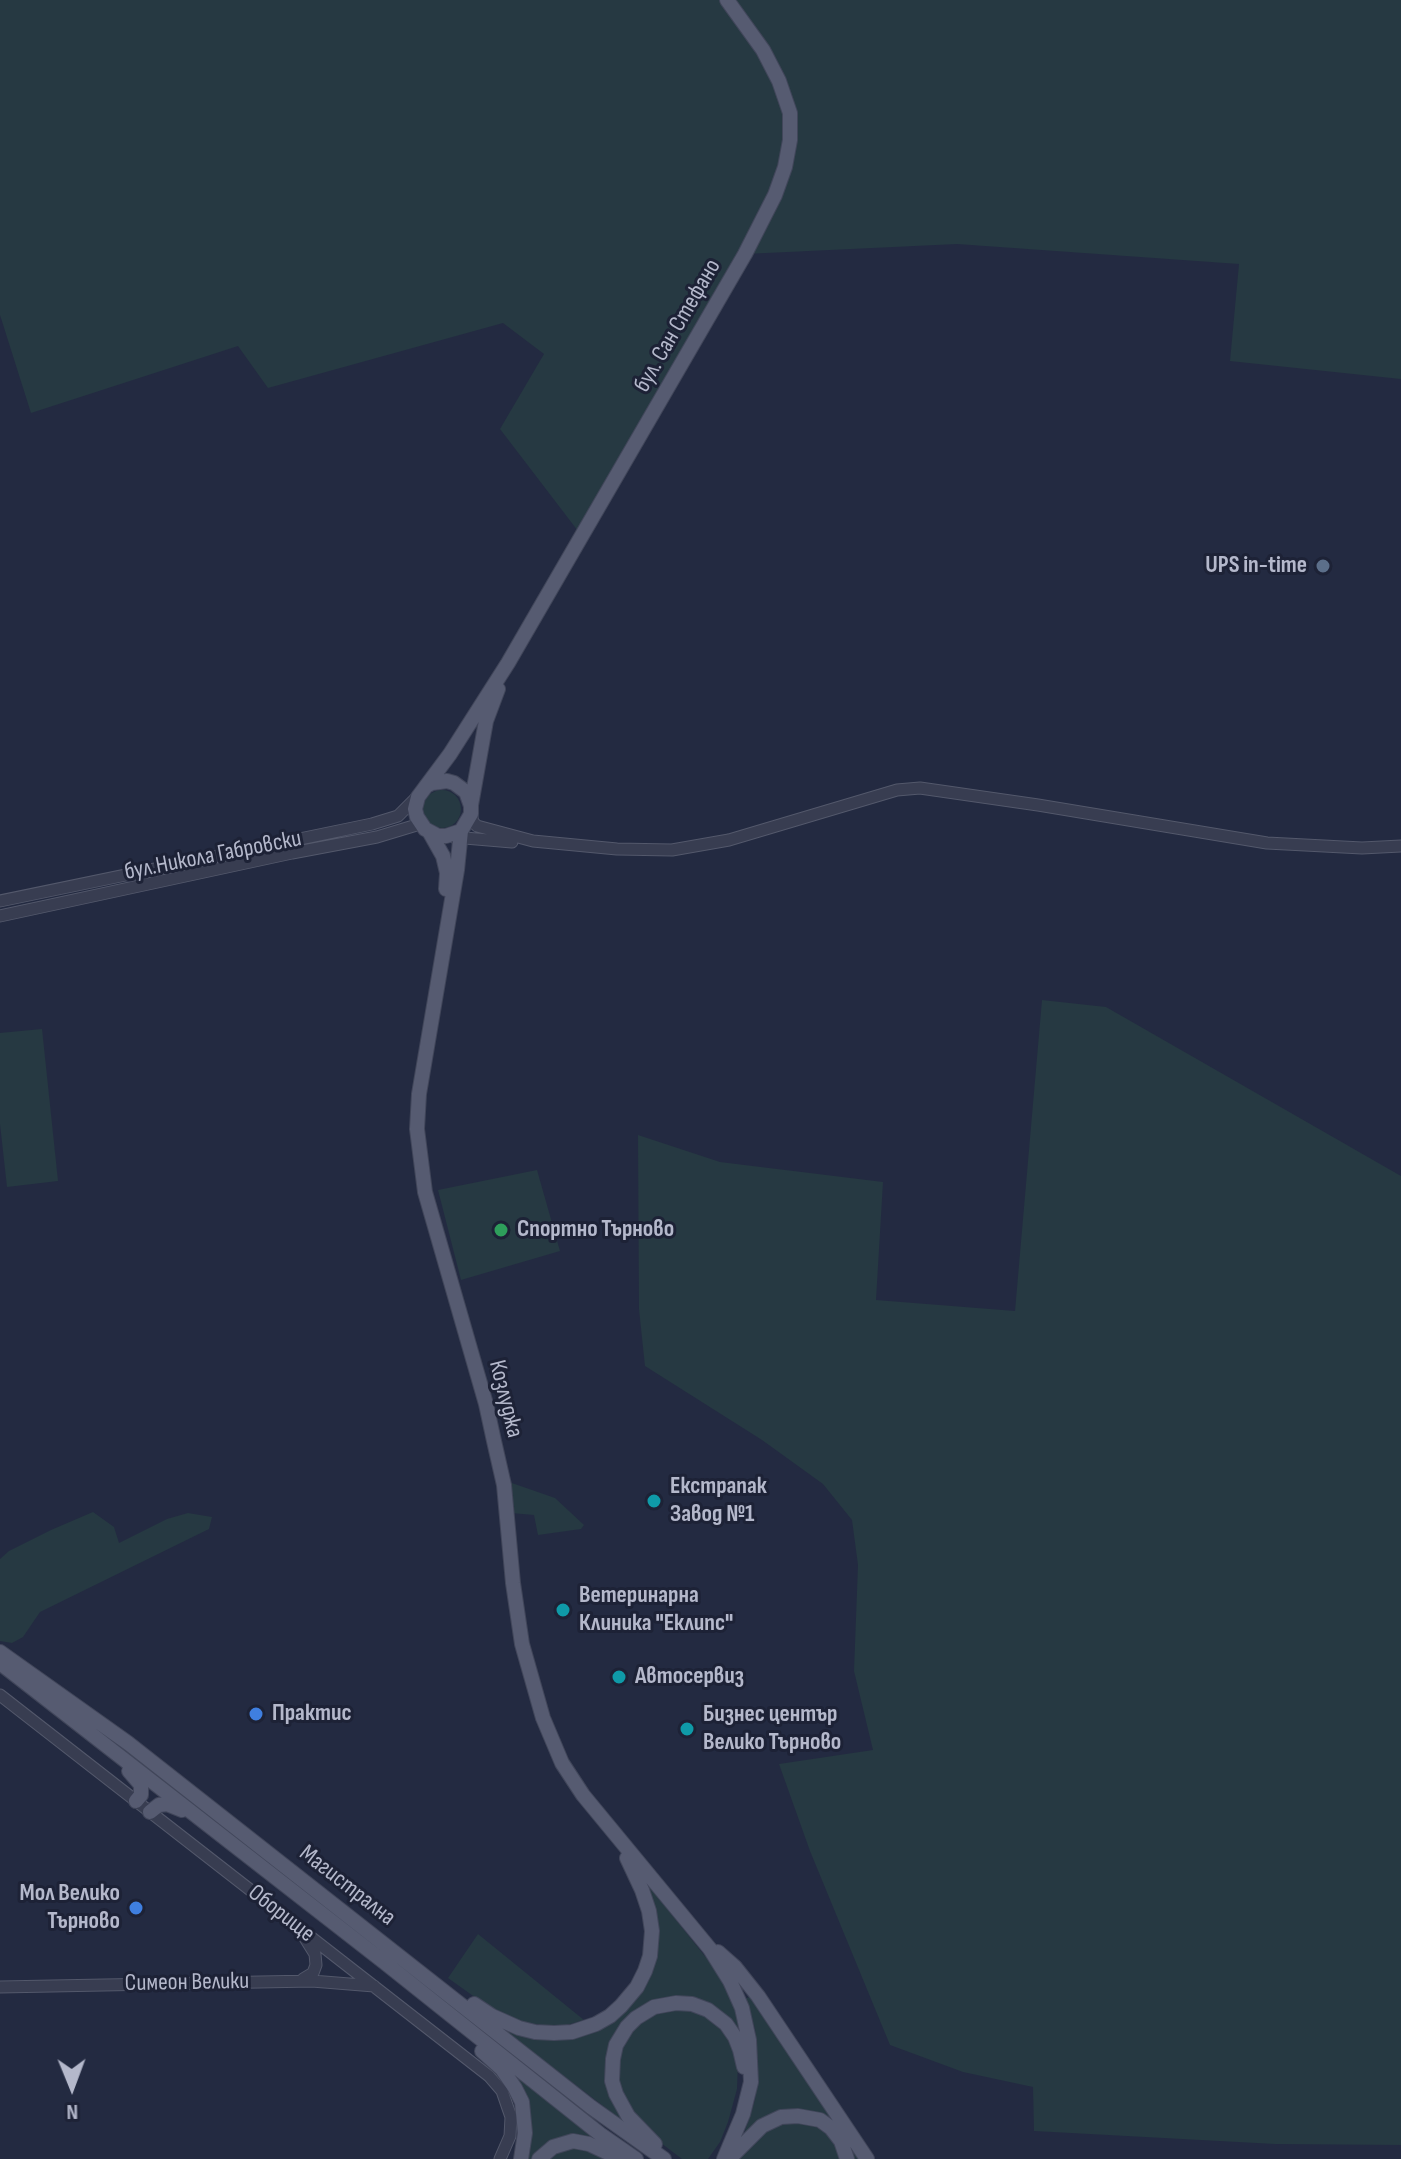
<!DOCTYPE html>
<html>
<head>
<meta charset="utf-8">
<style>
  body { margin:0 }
  #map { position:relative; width:1401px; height:2159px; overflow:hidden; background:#232a41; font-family:"Sofia Sans Condensed",sans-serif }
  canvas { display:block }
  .north { position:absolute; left:32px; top:2047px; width:80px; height:80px; -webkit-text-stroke:6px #1d2236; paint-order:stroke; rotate:179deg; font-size:22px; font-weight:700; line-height:32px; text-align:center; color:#b4b8cb }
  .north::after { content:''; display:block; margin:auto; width:28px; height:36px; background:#b4b8cb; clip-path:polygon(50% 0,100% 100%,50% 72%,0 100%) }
</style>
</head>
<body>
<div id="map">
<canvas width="1401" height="2159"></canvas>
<div class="north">N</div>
</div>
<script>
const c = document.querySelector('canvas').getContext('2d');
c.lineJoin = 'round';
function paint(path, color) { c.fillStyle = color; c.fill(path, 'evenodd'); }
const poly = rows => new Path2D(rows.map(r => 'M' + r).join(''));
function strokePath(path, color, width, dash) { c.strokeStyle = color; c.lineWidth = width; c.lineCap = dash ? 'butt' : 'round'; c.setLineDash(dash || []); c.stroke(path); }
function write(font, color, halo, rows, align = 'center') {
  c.font = font + ' "Sofia Sans Condensed",sans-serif'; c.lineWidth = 6; c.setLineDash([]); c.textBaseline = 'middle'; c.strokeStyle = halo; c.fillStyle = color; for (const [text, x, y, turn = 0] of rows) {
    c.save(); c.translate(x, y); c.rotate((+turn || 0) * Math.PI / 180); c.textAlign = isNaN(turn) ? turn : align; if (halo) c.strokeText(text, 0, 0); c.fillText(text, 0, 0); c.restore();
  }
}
const green = poly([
  [0,0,1401,0,1401,379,1230,361,1239,264,957,244,745,254,581,535,500,429,544,354,503,323,268,388,238,346,31,413,0,315],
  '423 809a19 19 0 1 1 38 0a19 19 0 1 1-38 0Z',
  [1042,1000,1106,1007,1401,1176,1401,2145,1275,2144,1034,2131,1033,2087,963,2072,890,2045,810,1851,779,1764,873,1750,854,1671,858,1565,852,1520,823,1484,762,1440,645,1366,639,1309,638,1135,720,1162,883,1182,876,1300,1015,1311],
  [42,1029,58,1181,7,1187,0,1124,0,1033],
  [537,1170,560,1251,461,1280,438,1190],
  [509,1482,555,1498,584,1525,581,1529,538,1535,534,1515,511,1513],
  [93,1512,114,1527,119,1543,167,1519,188,1513,212,1517,209,1529,40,1612,23,1637,12,1643,0,1641,0,1559,9,1551,51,1530],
  [642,1877,719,1974,738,2013,742,2042,679,1999,614,2038,623,2121,498,2026,585,2032,651,1966],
  [478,1934,584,2020,560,2027,526,2023,490,2008,448,1978],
  [751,1996,863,2159,850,2159,806,2111,743,2137,755,2100,758,2070,755,2029,745,1999],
  [676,2009,695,2011,715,2021,729,2036,738,2061,737,2089,728,2122,720,2142,708,2159,682,2159,649,2134,626,2105,617,2079,621,2046,634,2027,650,2015],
  [508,2068,614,2150,591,2140,535,2159,525,2159,526,2155],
  [808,2121,830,2134,842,2159,739,2159,744,2150,763,2131,784,2122],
  [572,2148,581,2148,606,2159,548,2159,556,2152]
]);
const minor = poly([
  [471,814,473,822,477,826,533,841,617,849,672,850,729,840,897,790,920,788,1038,805,1267,843,1362,848,1401,846],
  [453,837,512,842],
  [0,901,372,824,398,816,417,797],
  [0,916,292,853,377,837,420,824],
  [0,1695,489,2076,502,2091,511,2117,510,2136,500,2159],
  [303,1979,313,1973,316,1965,315,1954,305,1938],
  [0,1987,312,1981,374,1986]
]);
const major = poly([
  [426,786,432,783,447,781,454,783,466,792,471,806,471,814,461,831,446,836,438,836,425,829,417,817,415,809,418,797,450,754,508,663,745,254,775,195,785,167,790,140,790,113,779,81,763,50,727,0],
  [471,805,486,721,498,689],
  [461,831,457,870,419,1094,417,1129,425,1192,486,1404,494,1441,504,1485,513,1583,522,1644,543,1718,562,1763,583,1795,710,1949,730,1981,742,2008,749,2040,751,2082,743,2114,724,2159],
  [430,833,443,856,447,873,446,889],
  [0,1652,128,1743,591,2107,664,2159],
  [0,1663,384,1962,600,2134,636,2159],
  [129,1771,141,1785,141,1795,136,1801],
  [150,1812,159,1805,167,1804,182,1810],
  [718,1952,735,1967,758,1996,867,2159],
  [474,2004,492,2016,519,2028,535,2032,554,2033,572,2032,596,2024,610,2016,621,2006,637,1987,645,1971,650,1956,652,1931,649,1911,642,1890,627,1858],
  [482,2051,502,2069,515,2088,522,2102,525,2133,521,2159],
  [655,2144,628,2116,616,2094,612,2081,613,2059,616,2045,627,2027,636,2018,654,2007,676,2003,692,2004,708,2010,726,2024,735,2037,740,2050,744,2067],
  [539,2159,553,2147,573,2141,589,2144,621,2159],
  [729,2159,762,2126,781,2117,798,2116,820,2120,831,2128,841,2141,847,2159]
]);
const markers = [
  [1323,566,8,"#5c6f8a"],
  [501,1230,8,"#2e9e5b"],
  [654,1501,8,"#0f9aa8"],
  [563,1610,8,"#0f9aa8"],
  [619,1677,8,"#0f9aa8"],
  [256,1714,8,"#3f7fe0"],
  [687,1729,8,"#0f9aa8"],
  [136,1908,8,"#3f7fe0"]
];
const streetNames = [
  ["бул. Сан Стефано",678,326,-60],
  ["бул.Никола Габровски",213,856,-11],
  ["Козлуджа",505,1399,76],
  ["Магистрална",347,1886,38],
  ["Оборище",281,1914,38],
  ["Симеон Велики",187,1983,-1]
];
const poiNames = [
  ["UPS in-time",1307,566,"right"],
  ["Спортно Търново",517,1230],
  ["Екстрапак",670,1487],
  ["Завод №1",670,1515],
  ["Ветеринарна",579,1596],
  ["Клиника \"Еклипс\"",579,1624],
  ["Автосервиз",635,1677],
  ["Практис",272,1714],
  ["Бизнес център",703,1715],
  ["Велико Търново",703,1743],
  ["Мол Велико",120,1894,"right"],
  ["Търново",120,1922,"right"]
];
paint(green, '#263942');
strokePath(minor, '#53586b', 13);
strokePath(major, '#41465a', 16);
strokePath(minor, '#383d51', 11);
strokePath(major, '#565b71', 14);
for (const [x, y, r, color] of markers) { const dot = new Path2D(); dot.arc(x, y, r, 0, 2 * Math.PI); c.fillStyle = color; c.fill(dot); strokePath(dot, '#1d2236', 3); }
write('24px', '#b4b8cb', '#1d2236', streetNames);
write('bold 24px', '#b4b8cb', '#1d2236', poiNames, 'left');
</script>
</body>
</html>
